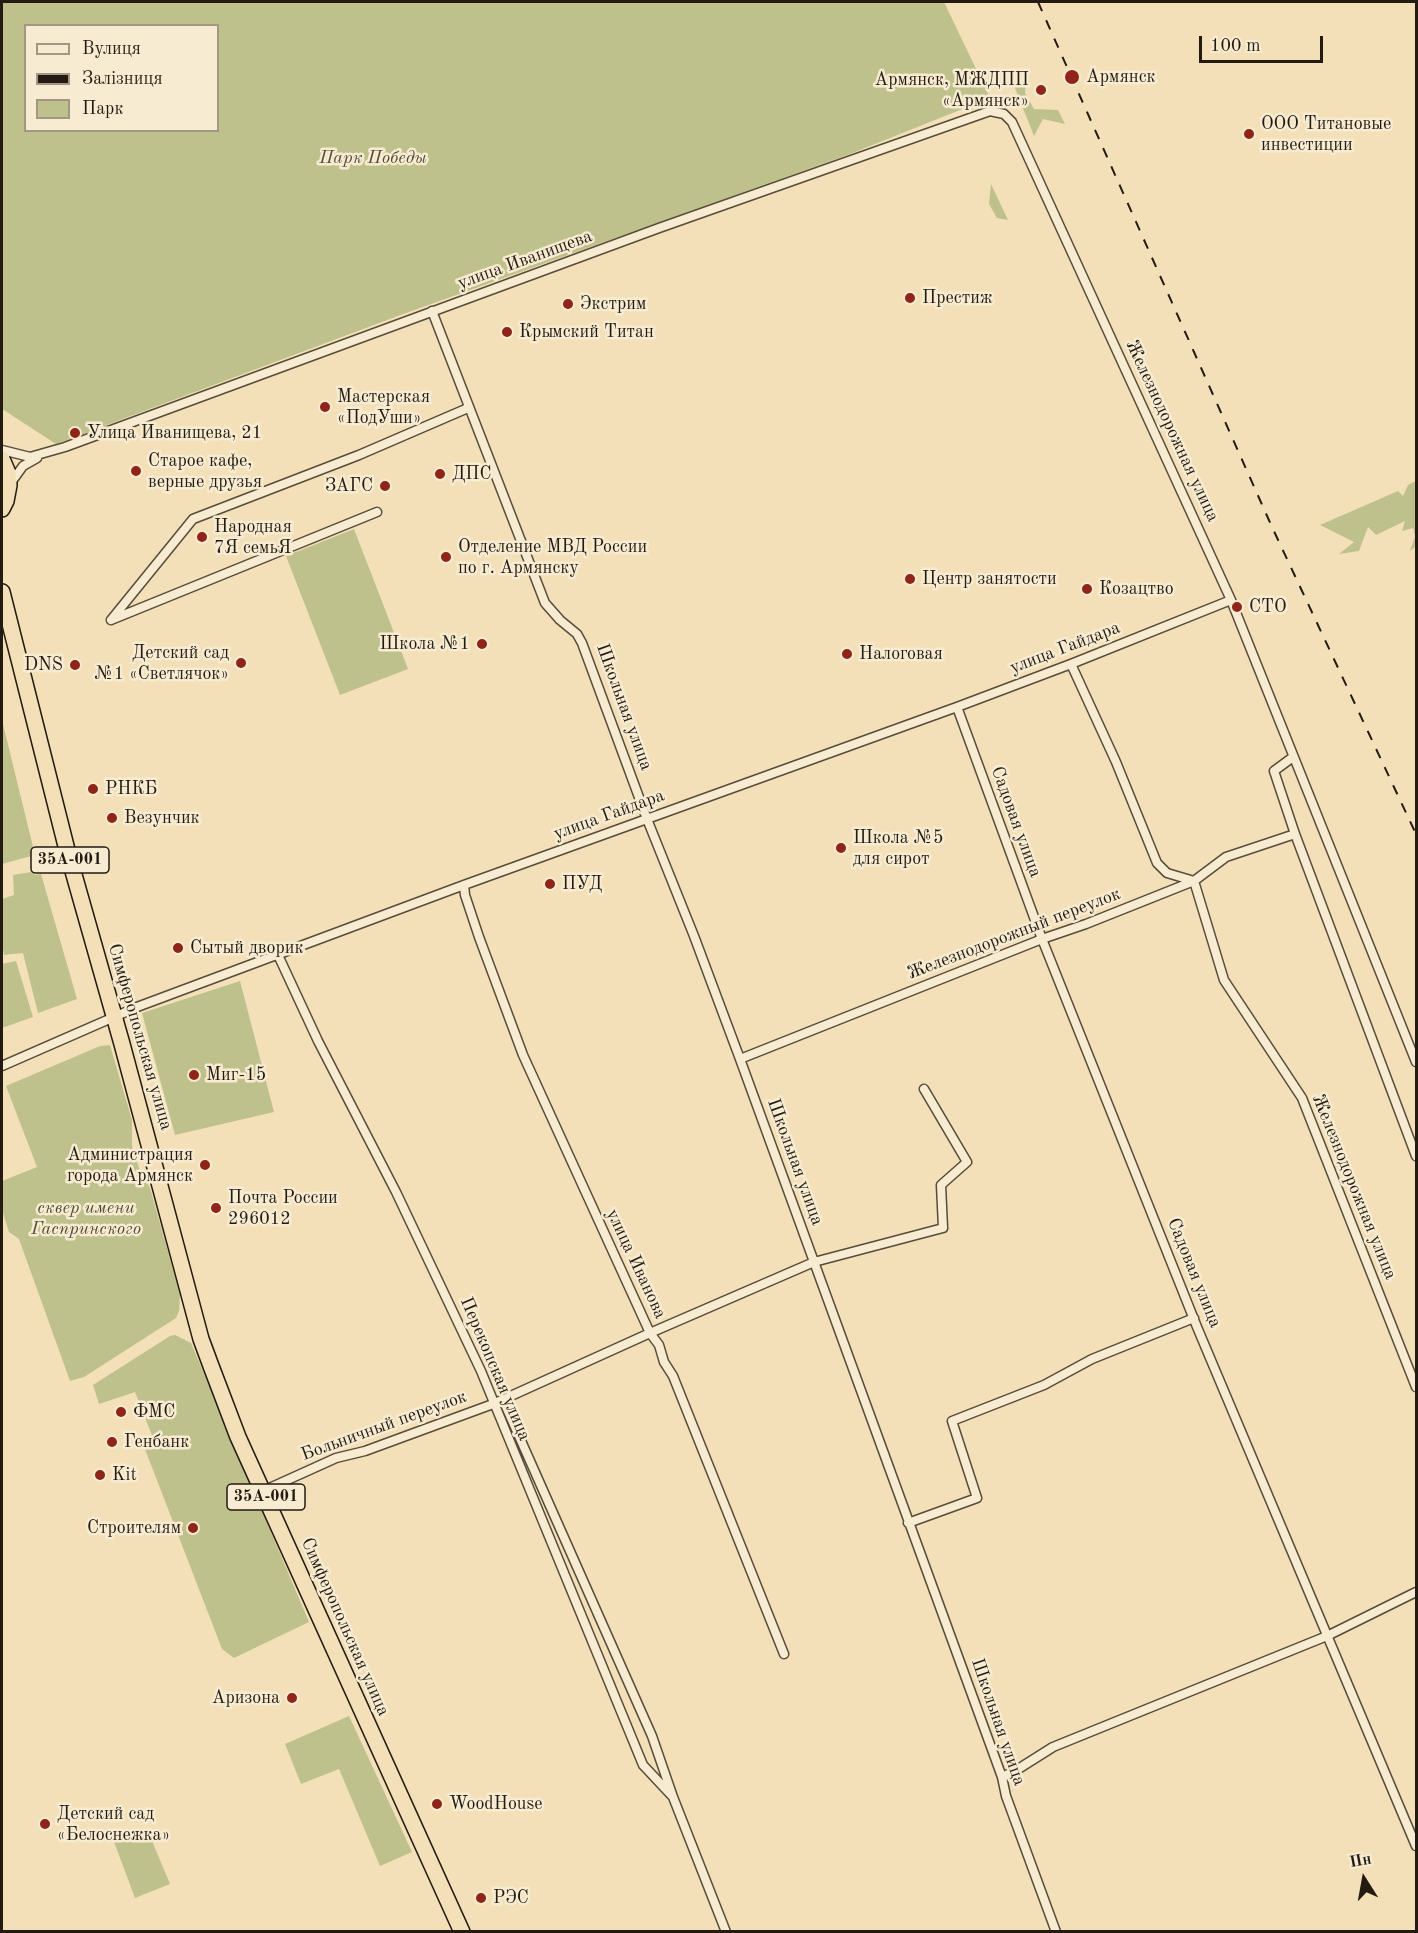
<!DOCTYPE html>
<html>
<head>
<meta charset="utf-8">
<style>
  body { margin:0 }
  #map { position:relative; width:1418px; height:1933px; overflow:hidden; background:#f3e0b8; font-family:"Old Standard TT",serif }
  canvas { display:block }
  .frame { position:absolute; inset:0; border:3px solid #231a11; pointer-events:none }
  .legend { position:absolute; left:24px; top:24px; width:195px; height:108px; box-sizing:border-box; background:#f7ebd1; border:2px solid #a29784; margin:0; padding:8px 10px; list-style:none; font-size:18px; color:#231a11 }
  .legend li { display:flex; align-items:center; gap:12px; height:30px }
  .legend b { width:30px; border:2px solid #a29784 }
  .north { position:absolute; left:1334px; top:1849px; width:60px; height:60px; -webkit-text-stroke:4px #f7ebd1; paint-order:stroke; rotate:349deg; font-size:16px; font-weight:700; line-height:24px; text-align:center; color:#231a11 }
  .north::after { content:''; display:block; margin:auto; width:21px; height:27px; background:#231a11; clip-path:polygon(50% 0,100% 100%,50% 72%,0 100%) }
  .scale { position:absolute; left:1199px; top:36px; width:124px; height:27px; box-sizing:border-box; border:3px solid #231a11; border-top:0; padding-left:8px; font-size:18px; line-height:21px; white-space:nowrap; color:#231a11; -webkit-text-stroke:4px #f7ebd1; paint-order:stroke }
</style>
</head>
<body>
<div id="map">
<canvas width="1418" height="1933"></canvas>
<div class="frame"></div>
<ul class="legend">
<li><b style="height:8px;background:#f7ebd1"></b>Вулиця</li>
<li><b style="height:8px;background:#231a11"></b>Залізниця</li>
<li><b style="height:16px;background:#bfc18c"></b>Парк</li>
</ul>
<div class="north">Пн</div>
<div class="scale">100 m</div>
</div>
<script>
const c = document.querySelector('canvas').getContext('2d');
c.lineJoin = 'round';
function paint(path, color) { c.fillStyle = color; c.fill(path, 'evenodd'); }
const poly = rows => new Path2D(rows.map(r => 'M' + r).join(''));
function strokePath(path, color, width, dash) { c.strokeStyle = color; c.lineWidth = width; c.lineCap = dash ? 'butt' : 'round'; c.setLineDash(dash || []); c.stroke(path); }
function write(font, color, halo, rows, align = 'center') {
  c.font = font + ' "Old Standard TT",serif'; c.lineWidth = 5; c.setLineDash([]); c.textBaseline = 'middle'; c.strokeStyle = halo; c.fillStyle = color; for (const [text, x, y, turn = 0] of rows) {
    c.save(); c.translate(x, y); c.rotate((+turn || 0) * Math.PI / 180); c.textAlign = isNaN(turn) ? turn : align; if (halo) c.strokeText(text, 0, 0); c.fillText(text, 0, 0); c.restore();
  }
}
const green = poly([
  [2,2,944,2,990,98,850,154,406,313,56,444,2,409],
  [26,26,218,26,218,130,26,130],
  [1007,68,1018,87,1026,79,1025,93,1034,109,1058,110,1065,124,1043,119,1034,136],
  [991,184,1008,220,997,218,989,204],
  [1416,481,1416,493,1415,493,1416,546,1410,551,1415,536,1413,528,1402,531,1405,521,1376,535,1368,527,1359,551,1339,554,1354,542,1320,525,1398,491,1403,496,1408,485],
  [354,529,408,669,340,695,286,556],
  [2,720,35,855,2,864],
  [31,872,35,875,41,874,77,999,38,1013,23,953,4,955,2,943,2,899,14,895,13,875],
  [16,961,33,1017,2,1028,2,964],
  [240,981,274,1112,175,1135,142,1013],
  [110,1045,132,1120,132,1146,140,1171,150,1188,180,1294,179,1311,176,1318,84,1377,70,1381,19,1239,9,1232,2,1210,2,1181,37,1167,6,1086,100,1046],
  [175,1335,191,1343,309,1622,234,1658,222,1649,143,1444,153,1438,135,1392,99,1404,93,1385,170,1336],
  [349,1716,412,1852,380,1866,339,1769,301,1784,285,1744],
  [147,1829,170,1884,135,1898,114,1842]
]);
const street = poly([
  [432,311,545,603,560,620,577,634,582,643,647,819,694,936,740,1059,1002,1777,1006,1796,1056,1932],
  [2,450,30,457,65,447,659,228,990,111,1004,114,1012,122,1231,600,1416,1062],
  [10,484,23,466,37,458],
  [111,620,193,519,359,455,468,408],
  [111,620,377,512],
  [1071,664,1116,762,1157,863,1167,873,1194,881,1224,980,1302,1098,1416,1387],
  [957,707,1042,939,1197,1327,1416,1846],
  [1293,757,1274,771,1295,834,1416,1156],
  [464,885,465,895,479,937,523,1055,650,1333,659,1345,664,1362,673,1376,784,1654],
  [278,955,318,1041,396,1192,481,1371,643,1765,673,1797],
  [740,1059,1042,939,1086,924,1194,881,1226,857,1295,834],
  [2,1066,137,1007,464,885,957,707,1071,664,1231,600],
  [503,1400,652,1736,673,1797,726,1932],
  [263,1491,336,1458,365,1451,493,1404,650,1333,814,1262,943,1228,941,1185,967,1162,924,1089],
  [908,1523,977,1498,952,1421,1044,1385,1092,1359,1194,1318],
  [1002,1777,1015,1771,1053,1747,1327,1636,1416,1592]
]);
const highway = poly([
  [2,459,8,473,9,485,6,501,2,509],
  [2,592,67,850,122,1044,201,1339,211,1366,238,1437,462,1932]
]);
const rail = poly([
  [1038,2,1272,527,1416,834]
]);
const markers = [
  [1072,77,8,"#8f2418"],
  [1041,90,6,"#8f2418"],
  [1249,134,6,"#8f2418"],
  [910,298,6,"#8f2418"],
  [568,304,6,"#8f2418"],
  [507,332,6,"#8f2418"],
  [325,407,6,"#8f2418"],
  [75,433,6,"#8f2418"],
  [136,471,6,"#8f2418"],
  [440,474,6,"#8f2418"],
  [385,486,6,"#8f2418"],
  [202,537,6,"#8f2418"],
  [446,557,6,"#8f2418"],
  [910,579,6,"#8f2418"],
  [1087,589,6,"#8f2418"],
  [1237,607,6,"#8f2418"],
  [482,644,6,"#8f2418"],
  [847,654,6,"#8f2418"],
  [241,663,6,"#8f2418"],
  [75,665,6,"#8f2418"],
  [93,789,6,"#8f2418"],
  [112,818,6,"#8f2418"],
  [841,848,6,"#8f2418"],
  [550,884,6,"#8f2418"],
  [178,948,6,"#8f2418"],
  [194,1075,6,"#8f2418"],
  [205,1165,6,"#8f2418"],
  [216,1208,6,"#8f2418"],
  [121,1412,6,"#8f2418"],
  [112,1442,6,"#8f2418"],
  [100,1475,6,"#8f2418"],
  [193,1528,6,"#8f2418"],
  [292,1698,6,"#8f2418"],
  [437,1804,6,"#8f2418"],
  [45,1824,6,"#8f2418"],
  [481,1898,6,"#8f2418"]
];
const shields = [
  [70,860,78],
  [266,1497,78]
];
const shieldNames = [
  ["35А-001",70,860],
  ["35А-001",266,1497]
];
const poiNames = [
  ["Армянск",1086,77],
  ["Армянск, МЖДПП",1029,80,"right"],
  ["«Армянск»",1029,101,"right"],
  ["ООО Титановые",1261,124],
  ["инвестиции",1261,145],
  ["Престиж",922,298],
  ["Экстрим",580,304],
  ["Крымский Титан",519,332],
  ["Мастерская",337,397],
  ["«ПодУши»",337,418],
  ["Улица Иванищева, 21",87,433],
  ["Старое кафе,",148,461],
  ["верные друзья",148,482],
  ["ДПС",452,474],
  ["ЗАГС",373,486,"right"],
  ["Народная",214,527],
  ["7Я семьЯ",214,548],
  ["Отделение МВД России",458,547],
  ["по г. Армянску",458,568],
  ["Центр занятости",922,579],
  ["Козацтво",1099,589],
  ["СТО",1249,607],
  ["Школа №1",470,644,"right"],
  ["Детский сад",229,653,"right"],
  ["№1 «Светлячок»",229,674,"right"],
  ["Налоговая",859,654],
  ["DNS",63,665,"right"],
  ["РНКБ",105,789],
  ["Везунчик",124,818],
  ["Школа №5",853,838],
  ["для сирот",853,859],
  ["ПУД",562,884],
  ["Сытый дворик",190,948],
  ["Миг-15",206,1075],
  ["Администрация",193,1155,"right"],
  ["города Армянск",193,1176,"right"],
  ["Почта России",228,1198],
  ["296012",228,1219],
  ["ФМС",133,1412],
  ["Генбанк",124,1442],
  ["Kit",112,1475],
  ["Строителям",181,1528,"right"],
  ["Аризона",280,1698,"right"],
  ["WoodHouse",449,1804],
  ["Детский сад",57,1814],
  ["«Белоснежка»",57,1835],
  ["РЭС",493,1898]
];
const parkNames = [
  ["Парк Победы",373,158],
  ["сквер имени",86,1208],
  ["Гаспринского",86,1229]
];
const streetNames = [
  ["улица Иванищева",525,260,-20],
  ["Железнодорожная улица",1172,431,65],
  ["улица Гайдара",1065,648,-21],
  ["Школьная улица",624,707,70],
  ["улица Гайдара",609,815,-20],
  ["Садовая улица",1016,822,70],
  ["Железнодорожный переулок",1014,934,-21],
  ["Симферопольская улица",140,1037,74],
  ["Школьная улица",795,1162,70],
  ["Железнодорожная улица",1354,1187,68],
  ["улица Иванова",636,1264,65],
  ["Садовая улица",1194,1273,68],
  ["Перекопская улица",495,1369,67],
  ["Больничный переулок",384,1426,-20],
  ["Симферопольская улица",345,1627,66],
  ["Школьная улица",998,1722,71]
];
paint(green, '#bfc18c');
strokePath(street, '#574c3b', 11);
strokePath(highway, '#231a11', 18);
strokePath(street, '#f7ebd1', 8);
strokePath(highway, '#f3e0b8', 15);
strokePath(rail, '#231a11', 2, [10, 10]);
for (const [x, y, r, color] of markers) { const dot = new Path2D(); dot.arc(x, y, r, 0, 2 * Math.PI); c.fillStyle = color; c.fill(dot); strokePath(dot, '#f7ebd1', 2); }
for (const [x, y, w] of shields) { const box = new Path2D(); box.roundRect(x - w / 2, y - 13, w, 26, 4.5); c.fillStyle = '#f7ebd1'; c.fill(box); strokePath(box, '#231a11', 1.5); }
write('bold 16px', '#231a11', null, shieldNames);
write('18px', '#231a11', '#f7ebd1', poiNames, 'left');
write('italic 18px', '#524c36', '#f7ebd1', parkNames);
write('18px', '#231a11', '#f7ebd1', streetNames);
</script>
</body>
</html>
